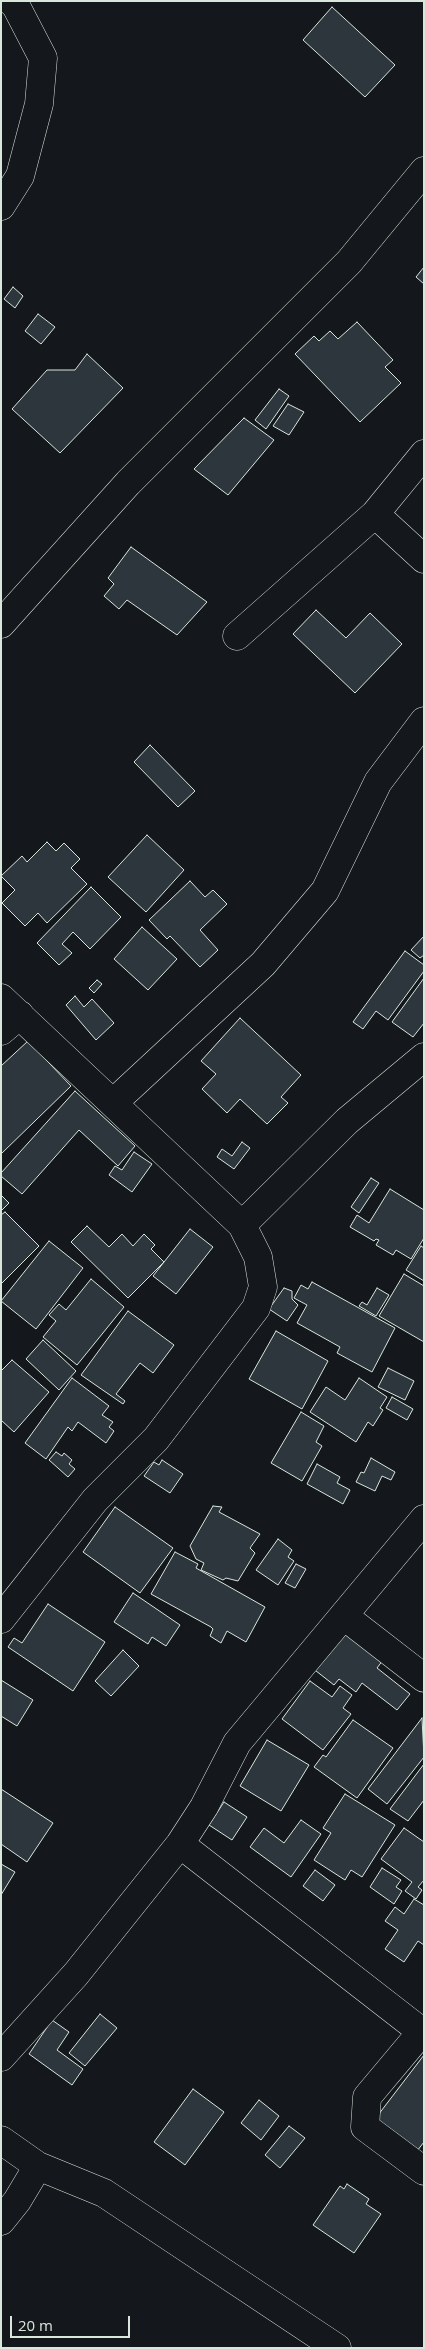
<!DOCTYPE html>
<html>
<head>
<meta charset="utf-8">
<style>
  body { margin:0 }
  #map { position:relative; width:425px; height:2349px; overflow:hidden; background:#14181c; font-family:"Open Sans",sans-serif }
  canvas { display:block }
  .frame { position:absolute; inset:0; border:2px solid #d8e6dc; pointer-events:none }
  .scale { position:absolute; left:10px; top:2316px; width:120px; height:22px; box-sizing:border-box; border:2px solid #d8e6dc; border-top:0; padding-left:6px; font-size:15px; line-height:18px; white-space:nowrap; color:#d8e6dc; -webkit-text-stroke:4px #14181c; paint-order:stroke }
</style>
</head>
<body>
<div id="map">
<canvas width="425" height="2349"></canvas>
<div class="frame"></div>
<div class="scale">20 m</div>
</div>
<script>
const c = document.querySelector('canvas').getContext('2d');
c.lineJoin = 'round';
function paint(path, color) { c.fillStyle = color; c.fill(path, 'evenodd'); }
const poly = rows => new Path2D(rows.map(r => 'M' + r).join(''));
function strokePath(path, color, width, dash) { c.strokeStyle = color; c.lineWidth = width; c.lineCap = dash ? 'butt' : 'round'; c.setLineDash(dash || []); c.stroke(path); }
const building = poly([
  [332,7,395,65,365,97,303,40,332,7],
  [424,267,424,284,416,277,424,267],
  [13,287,23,296,15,308,4,299,13,287],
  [38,314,55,327,41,344,25,331,38,314],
  [357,322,393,360,385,367,401,383,360,422,295,354,314,336,319,341,330,331,338,339,357,322],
  [87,354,123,388,60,453,12,409,47,370,75,370,87,354],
  [279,389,289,396,266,429,255,420,279,389],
  [288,404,304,412,289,435,273,426,288,404],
  [244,418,274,440,228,495,194,469,244,418],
  [131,547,207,602,177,635,127,600,119,609,104,596,114,584,108,578,131,547],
  [316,610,346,638,370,613,402,644,355,693,293,634,316,610],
  [150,745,195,791,178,807,134,762,150,745],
  [147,835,184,870,146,912,108,877,147,835],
  [47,842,56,851,64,843,80,859,71,868,87,884,47,923,38,913,25,926,2,903,15,890,1,876,22,856,27,862,47,842],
  [190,881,205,897,213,890,227,904,200,930,218,950,200,967,170,936,167,939,149,920,190,881],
  [91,887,121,917,90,949,73,932,62,944,72,953,59,965,37,943,91,887],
  [142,927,177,959,148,990,114,959,142,927],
  [424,936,424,955,420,958,411,950,424,936],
  [405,951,424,965,424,971,388,1020,376,1011,363,1029,353,1022,405,951],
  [424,978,424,1023,413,1037,392,1022,424,978],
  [97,980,102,984,94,993,89,988,97,980],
  [75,996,84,1007,92,999,114,1023,96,1040,66,1005,75,996],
  [240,1018,301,1075,281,1097,288,1103,267,1124,240,1099,227,1113,202,1089,216,1074,201,1061,240,1018],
  [28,1041,71,1086,1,1154,1,1066,28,1041],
  [75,1091,135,1146,118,1166,79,1130,22,1194,1,1176,1,1173,75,1091],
  [242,1142,250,1148,234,1169,217,1157,222,1149,232,1156,242,1142],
  [134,1152,152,1164,132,1192,109,1175,115,1166,122,1170,134,1152],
  [371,1178,379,1183,359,1213,351,1207,371,1178],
  [390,1189,424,1210,424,1238,411,1259,396,1250,393,1255,376,1245,379,1240,376,1239,374,1241,350,1227,357,1215,369,1223,390,1189],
  [1,1195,9,1203,1,1211,1,1195],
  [5,1212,39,1246,1,1284,1,1215,5,1212],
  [87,1226,109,1247,122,1234,133,1246,144,1234,155,1245,151,1249,164,1262,128,1298,71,1242,87,1226],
  [190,1229,213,1247,176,1294,153,1276,190,1229],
  [49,1241,83,1268,36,1329,1,1301,49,1241],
  [421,1246,424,1248,424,1281,406,1270,421,1246],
  [404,1274,424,1286,424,1342,379,1316,404,1274],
  [91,1279,124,1307,77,1365,43,1337,56,1321,49,1315,59,1304,66,1310,91,1279],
  [312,1282,395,1328,372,1372,337,1353,340,1347,297,1323,307,1305,294,1298,301,1285,308,1289,312,1282],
  [284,1288,292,1291,292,1299,298,1305,287,1321,269,1309,284,1288],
  [377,1288,389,1295,376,1316,359,1306,362,1302,367,1305,377,1288],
  [128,1311,174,1345,153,1373,140,1363,116,1394,125,1401,123,1404,81,1375,128,1311],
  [276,1331,328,1361,302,1409,249,1379,276,1331],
  [43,1340,76,1371,59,1390,26,1359,43,1340],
  [12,1360,49,1392,14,1432,1,1420,1,1371,12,1360],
  [388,1368,414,1381,405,1400,378,1387,388,1368],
  [72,1378,109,1406,102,1415,113,1422,109,1427,114,1431,106,1443,78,1422,72,1431,68,1427,46,1459,25,1443,72,1378],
  [359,1378,387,1397,380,1408,383,1410,373,1426,368,1422,356,1442,310,1412,326,1387,345,1400,359,1378],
  [392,1397,413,1409,407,1420,386,1408,392,1397],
  [301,1412,324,1426,316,1442,322,1446,302,1481,271,1463,301,1412],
  [56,1452,62,1456,64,1453,72,1460,69,1464,75,1469,68,1477,49,1460,56,1452],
  [371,1458,395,1472,391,1480,382,1476,375,1491,356,1482,361,1472,364,1473,371,1458],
  [162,1460,183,1474,170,1493,144,1476,154,1462,159,1465,162,1460],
  [317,1464,340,1477,337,1483,350,1490,343,1504,307,1484,317,1464],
  [213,1506,222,1507,219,1512,260,1534,250,1548,255,1553,238,1581,226,1578,223,1580,201,1570,204,1563,196,1559,190,1546,213,1506],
  [115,1507,173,1548,140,1593,83,1552,115,1507],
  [278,1539,292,1550,288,1557,294,1561,278,1585,256,1570,278,1539],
  [175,1552,198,1564,196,1568,265,1607,246,1642,227,1631,221,1643,210,1636,213,1629,211,1627,151,1594,175,1552],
  [296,1564,306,1569,295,1588,285,1583,296,1564],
  [133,1593,180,1625,166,1646,152,1637,148,1644,114,1622,133,1593],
  [48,1604,105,1642,73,1691,8,1647,14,1638,22,1643,48,1604],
  [341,1628,383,1660,377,1668,410,1694,397,1710,362,1683,356,1692,339,1679,334,1685,311,1667,341,1628],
  [123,1650,139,1666,111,1696,95,1681,123,1650],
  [1,1680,33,1700,17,1726,1,1716,1,1680],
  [310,1681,332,1697,340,1686,352,1695,343,1708,351,1714,323,1750,282,1719,310,1681],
  [422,1718,424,1757,387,1804,368,1789,422,1718],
  [353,1720,393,1748,357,1798,314,1767,323,1755,326,1757,353,1720],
  [267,1740,309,1765,281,1811,240,1786,267,1740],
  [424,1764,424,1800,408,1821,390,1809,424,1764],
  [1,1789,53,1823,27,1862,1,1844,1,1789],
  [345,1794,395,1825,362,1877,351,1870,345,1880,314,1860,331,1833,323,1828,345,1794],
  [224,1802,247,1817,232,1840,209,1825,224,1802],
  [301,1820,321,1834,291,1877,250,1847,264,1828,284,1843,301,1820],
  [404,1828,424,1842,424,1880,418,1887,422,1890,416,1899,405,1891,412,1882,381,1859,404,1828],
  [1,1864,15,1872,1,1895,1,1864],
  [382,1868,401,1880,396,1887,402,1891,394,1904,370,1887,382,1868],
  [315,1870,335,1885,323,1901,303,1886,315,1870],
  [414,1899,424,1905,424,1945,418,1941,404,1962,385,1949,398,1930,385,1921,395,1907,404,1914,414,1899],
  [100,2014,117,2028,85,2066,69,2053,100,2014],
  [52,2020,69,2032,57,2050,83,2069,72,2085,29,2054,52,2020],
  [424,2055,424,2142,417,2151,375,2119,424,2055],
  [193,2089,224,2112,185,2165,154,2142,193,2089],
  [259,2100,279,2116,261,2140,241,2123,259,2100],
  [289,2126,305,2138,280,2168,265,2155,289,2126],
  [347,2184,369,2199,366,2204,381,2214,354,2253,313,2225,340,2186,344,2189,347,2184]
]);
const minor = poly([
  [1,206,20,176,39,104,43,58,16,6,11,1],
  [375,514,424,559],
  [1,624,128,483,349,262,424,171],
  [237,636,375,514,424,454],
  [1,998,242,1225,347,1121,424,1057],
  [1,1031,20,1015],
  [113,1103,263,964,325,891,378,782,424,721],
  [344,1616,424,1678],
  [1,1619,95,1500,156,1439,256,1308,263,1287,258,1257,242,1225],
  [180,1844,422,2032],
  [424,2029,367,2097,365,2127,424,2171],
  [1,2057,76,1974,180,1844,204,1807,237,1743,424,1519],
  [1,2140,38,2166,104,2193,337,2348],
  [1,2221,17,2201,38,2166]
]);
paint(building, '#2c363c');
strokePath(building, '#d8e6dc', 1);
strokePath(minor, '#d8e6dc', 29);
strokePath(minor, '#14181c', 28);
</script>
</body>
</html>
